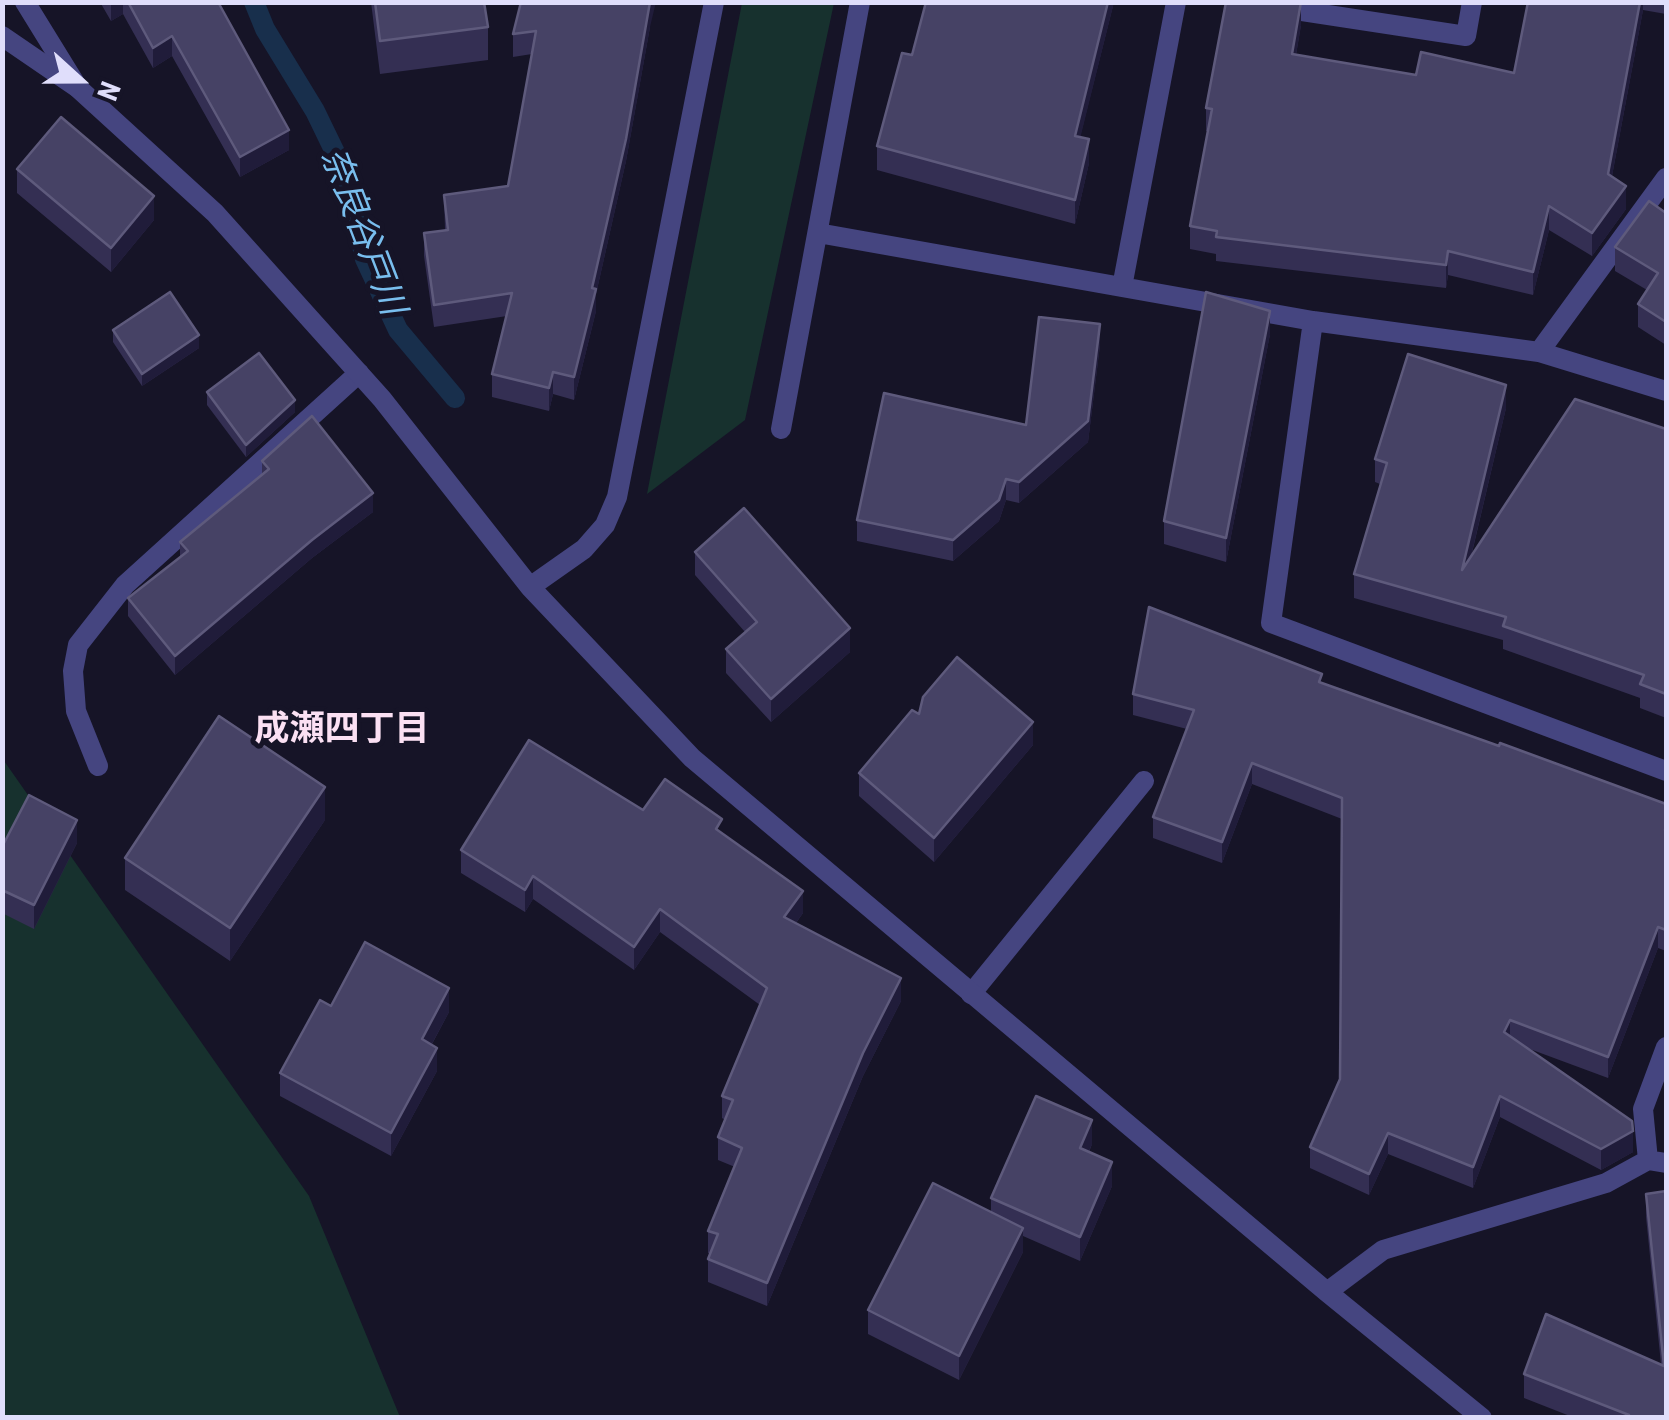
<!DOCTYPE html>
<html>
<head>
<meta charset="utf-8">
<style>
  body { margin:0 }
  #map { position:relative; width:1669px; height:1420px; overflow:hidden; background:#161427; font-family:"Roboto Condensed",sans-serif }
  canvas { display:block }
  .frame { position:absolute; inset:0; border:5px solid #e0defb; pointer-events:none }
  .north { position:absolute; left:30px; top:30px; width:100px; height:100px; -webkit-text-stroke:8px #161427; paint-order:stroke; rotate:111deg; font-size:28px; font-weight:700; line-height:40px; text-align:center; color:#e0defb }
  .north::after { content:''; display:block; margin:auto; width:35px; height:45px; background:#e0defb; clip-path:polygon(50% 0,100% 100%,50% 72%,0 100%) }
</style>
</head>
<body>
<div id="map">
<canvas width="1669" height="1420"></canvas>
<div class="frame"></div>
<div class="north">N</div>
</div>
<script>
const c = document.querySelector('canvas').getContext('2d');
c.lineJoin = 'round';
function paint(path, color) { c.fillStyle = color; c.fill(path, 'evenodd'); }
const poly = rows => new Path2D(rows.map(r => 'M' + r).join(''));
function strokePath(path, color, width, dash) { c.strokeStyle = color; c.lineWidth = width; c.lineCap = dash ? 'butt' : 'round'; c.setLineDash(dash || []); c.stroke(path); }
function write(font, color, halo, rows, align = 'center') {
  c.font = font + ' "Roboto Condensed","Noto Sans JP",sans-serif'; c.lineWidth = 10; c.setLineDash([]); c.textBaseline = 'middle'; c.strokeStyle = halo; c.fillStyle = color; for (const [text, x, y, turn = 0] of rows) {
    c.save(); c.translate(x, y); c.rotate((+turn || 0) * Math.PI / 180); c.textAlign = isNaN(turn) ? turn : align; if (halo) c.strokeText(text, 0, 0); c.fillText(text, 0, 0); c.restore();
  }
}
const green = poly([
  [742,3,834,3,745,420,647,494],
  [2,758,309,1196,400,1417,3,1417]
]);
const stream = poly([
  [254,2,265,29,315,111,346,175,365,259,398,330,455,398]
]);
const service = poly([
  [25,2,78,88],
  [98,766,76,711,73,671,78,645,125,585,359,373],
  [971,994,1144,781]
]);
const minor = poly([
  [1243,2,1466,36,1472,2],
  [2,36,78,88,215,213,382,399,530,587,692,758,1327,1292,1482,1418],
  [818,233,1313,321,1539,352,1666,391],
  [1122,287,1176,2],
  [1313,321,1271,623,1666,771],
  [1539,352,1666,178],
  [781,429,860,2],
  [530,587,584,549,605,525,617,497,714,2],
  [1648,1160,1643,1109,1666,1047],
  [1327,1292,1383,1250,1606,1183,1648,1160,1666,1163]
]);
const wall = poly([
  [100,2,218,2,289,150,240,177,172,56,153,68,123,14,111,21],
  [371,2,484,2,488,27,488,60,380,74],
  [521,2,650,27,626,161,596,294,596,311,574,400,553,394,549,411,492,397,492,374,507,316,434,327,424,256,424,233,445,230,444,195,508,186,532,54,513,57,513,34],
  [926,2,1114,2,1080,137,1089,163,1075,224,877,170,877,146,912,55],
  [1528,2,1666,2,1666,14,1643,10,1612,176,1626,209,1592,256,1549,230,1533,295,1448,275,1446,288,1216,261,1216,254,1190,249,1190,226,1208,131,1206,131,1206,108,1301,25,1296,55,1416,75,1514,73],
  [17,169,154,220,111,272,17,193],
  [1666,213,1666,345,1638,327,1638,304,1647,290,1615,271,1615,247],
  [113,330,199,348,142,386,113,342],
  [1270,334,1226,562,1164,544,1164,521],
  [1100,345,1088,442,1019,503,1006,500,999,521,953,561,857,541,857,520,1026,425],
  [207,392,295,412,246,457,207,405],
  [1506,408,1471,557,1666,429,1666,718,1640,708,1640,698,1503,649,1503,640,1354,598,1354,574,1380,484,1375,482,1375,459],
  [262,461,373,512,312,558,175,675,128,616,128,598,180,557,180,542,262,475],
  [695,552,850,652,771,722,726,673,726,649,745,632,695,575],
  [1322,683,1666,804,1666,951,1658,948,1608,1078,1527,1048,1633,1152,1601,1170,1500,1117,1473,1188,1388,1154,1369,1195,1310,1168,1310,1147,1340,1079,1342,819,1252,784,1222,863,1153,838,1153,817,1187,729,1133,715,1133,694],
  [919,714,1033,745,934,862,859,796,859,773],
  [643,810,722,833,803,913,796,923,901,1001,863,1076,767,1306,708,1282,708,1259,710,1254,708,1253,708,1231,735,1167,718,1160,718,1137,725,1120,722,1118,722,1096,760,1005,660,932,634,970,533,899,525,912,461,873,461,850],
  [325,820,230,961,125,890,125,858],
  [77,843,34,929,2,913,2,847],
  [331,1006,449,1012,432,1044,437,1071,391,1156,280,1096,280,1073],
  [1092,1144,1089,1152,1112,1186,1080,1261,1023,1236,1023,1252,959,1380,868,1334,868,1310,991,1212,991,1198],
  [1666,1191,1666,1418,1575,1418,1524,1398,1524,1374,1661,1364,1646,1217,1646,1194]
]);
const shadedWall = poly([
  [111,2,123,2,123,14,111,21],
  [650,2,656,2,650,27,626,161,596,294,596,311,574,400,574,377],
  [1108,2,1114,2,1075,159,1075,136],
  [1301,2,1301,25,1292,78,1292,54],
  [1640,2,1643,2,1643,10,1608,197,1608,174],
  [172,36,172,56,153,68,153,48],
  [289,130,289,150,240,177,240,157],
  [1089,139,1089,163,1075,224,1075,200],
  [1626,186,1626,209,1592,256,1592,233],
  [154,196,154,220,111,272,111,248],
  [1549,206,1549,230,1533,295,1533,272],
  [1448,251,1448,275,1446,288,1446,265],
  [1270,311,1270,334,1226,562,1226,538],
  [1100,324,1100,345,1088,442,1019,503,1019,482],
  [199,335,199,348,142,386,142,374],
  [553,372,553,394,549,411,549,388],
  [1506,385,1506,408,1462,594,1462,570],
  [295,400,295,412,246,457,246,445],
  [1006,479,1006,500,999,521,953,561,953,540],
  [373,493,373,512,312,558,175,675,175,656,312,540],
  [850,628,850,652,771,722,771,699],
  [1033,722,1033,745,934,862,934,838],
  [1252,763,1252,784,1222,863,1222,842],
  [325,787,325,820,230,961,230,928],
  [77,820,77,843,34,929,34,905],
  [533,876,533,899,525,912,525,890],
  [803,891,803,913,784,939,784,917],
  [660,909,660,932,634,970,634,947],
  [1658,927,1658,948,1608,1078,1608,1057],
  [901,978,901,1001,863,1076,767,1306,767,1283,863,1053],
  [449,988,449,1012,422,1062,422,1039],
  [1510,1020,1510,1041,1504,1032],
  [437,1048,437,1071,391,1156,391,1133],
  [1500,1096,1500,1117,1473,1188,1473,1167],
  [1092,1120,1092,1144,1080,1172,1080,1148],
  [1633,1131,1633,1152,1601,1170,1601,1149],
  [1388,1133,1388,1154,1369,1195,1369,1174],
  [1112,1162,1112,1186,1080,1261,1080,1237],
  [1023,1228,1023,1252,959,1380,959,1356]
]);
const building = poly([
  [128,2,218,2,289,130,240,157,172,36,153,48,128,2],
  [375,2,484,2,488,27,380,41,375,2],
  [521,2,650,2,626,139,592,288,596,289,574,377,553,372,549,388,492,374,512,293,434,305,424,233,448,230,444,195,508,186,536,31,513,34,521,2],
  [926,2,1108,2,1075,136,1089,139,1075,200,877,146,902,53,912,55,926,2],
  [1226,2,1301,2,1292,54,1416,75,1421,52,1514,73,1528,2,1640,2,1608,174,1626,186,1592,233,1549,206,1533,272,1448,251,1446,265,1216,237,1217,231,1190,226,1212,109,1206,108,1226,2],
  [61,117,154,196,111,248,17,169,61,117],
  [1649,201,1666,213,1666,322,1638,304,1658,273,1615,247,1649,201],
  [170,292,199,335,142,374,113,330,170,292],
  [1206,292,1270,311,1226,538,1164,521,1206,292],
  [1039,317,1100,324,1088,421,1019,482,1006,479,999,500,953,540,857,520,884,393,1026,425,1039,317],
  [259,353,295,400,246,445,207,392,259,353],
  [1408,354,1506,385,1462,570,1575,399,1666,429,1666,694,1640,684,1644,675,1503,626,1506,617,1354,574,1387,463,1375,459,1408,354],
  [312,416,373,493,312,540,175,656,128,598,188,551,180,542,269,469,262,461,312,416],
  [744,508,850,628,771,699,726,649,757,622,695,552,744,508],
  [1149,607,1322,674,1319,682,1499,746,1500,743,1666,804,1666,824,1665,830,1666,830,1666,930,1658,927,1608,1057,1510,1020,1504,1032,1632,1121,1633,1131,1601,1149,1500,1096,1473,1167,1388,1133,1369,1174,1310,1147,1340,1079,1342,798,1252,763,1222,842,1153,817,1194,710,1133,694,1149,607],
  [957,657,1033,722,934,838,859,773,912,710,919,714,923,697,957,657],
  [219,716,325,787,230,928,125,858,219,716],
  [529,740,643,810,665,779,722,819,716,829,803,891,784,917,901,978,863,1053,767,1283,708,1259,718,1234,708,1231,742,1148,718,1137,733,1100,722,1096,767,988,660,909,634,947,533,876,525,890,461,850,529,740],
  [29,795,77,820,34,905,2,890,2,847,29,795],
  [365,942,449,988,422,1039,437,1048,391,1133,280,1073,320,1000,331,1006,365,942],
  [1036,1096,1092,1120,1080,1148,1112,1162,1080,1237,991,1198,1036,1096],
  [933,1183,1023,1228,959,1356,868,1310,933,1183],
  [1666,1191,1666,1418,1628,1418,1629,1415,1524,1374,1546,1314,1664,1366,1646,1194,1666,1191]
]);
const waterNames = [
  ["奈良谷戸川",361,232,69]
];
const neighbourhoodNames = [
  ["成瀬四丁目",342,731]
];
paint(green, '#17312e');
strokePath(stream, '#182f4c', 20);
strokePath(service, '#454580', 20);
strokePath(minor, '#454580', 20);
paint(wall, '#342f53');
paint(shadedWall, '#201c3a');
paint(building, '#464265');
strokePath(building, '#5e5a7c', 2.5);
write('italic 35px', '#79beee', '#161427', waterNames);
write('bold 35px', '#fbe0f3', '#161427', neighbourhoodNames);
</script>
</body>
</html>
